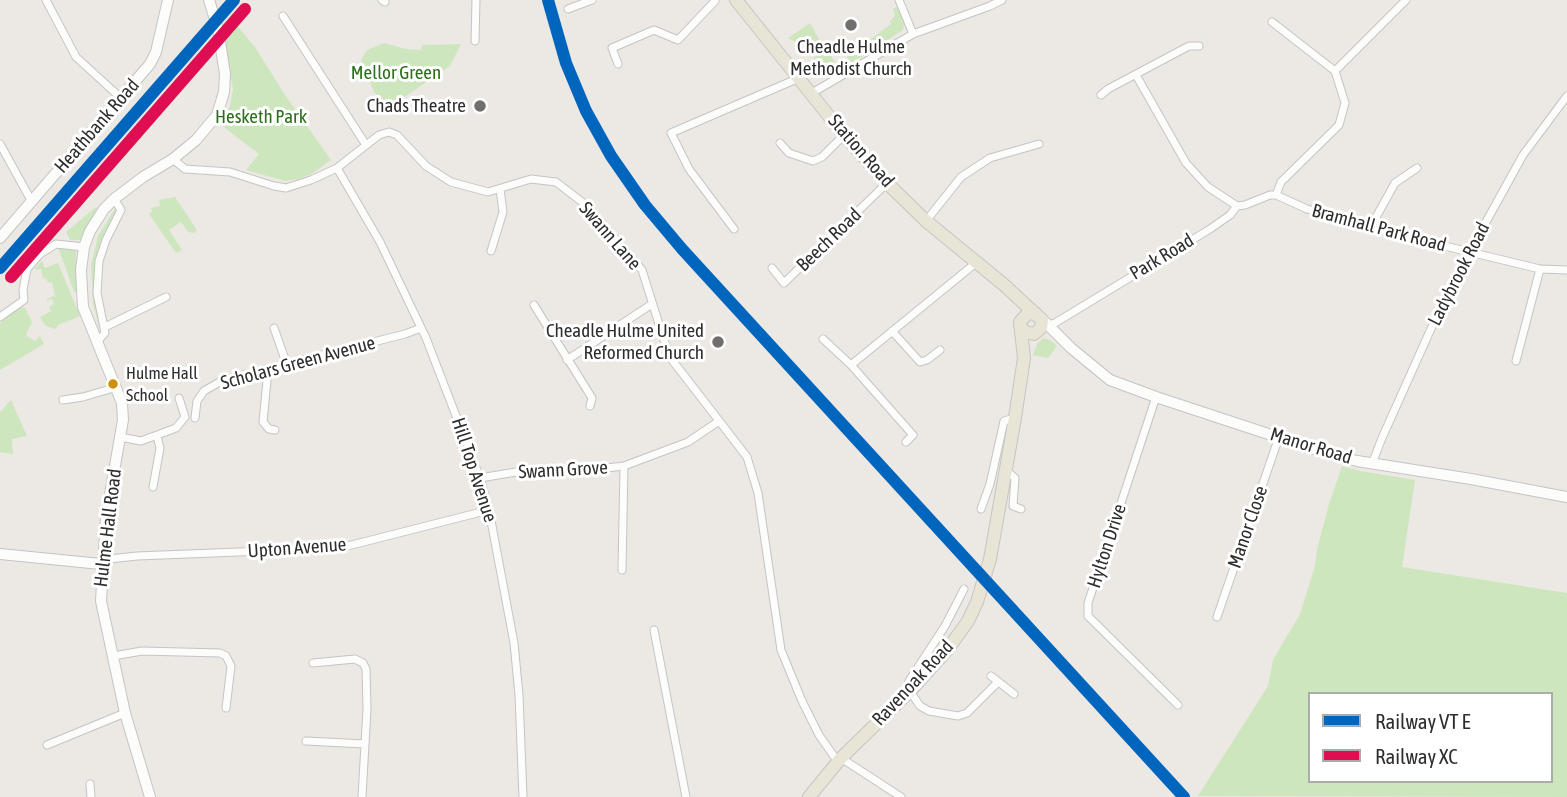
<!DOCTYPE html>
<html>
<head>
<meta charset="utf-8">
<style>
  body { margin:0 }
  #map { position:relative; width:1567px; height:797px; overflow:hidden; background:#ece8e4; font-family:"Asap Condensed",sans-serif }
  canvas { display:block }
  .legend { position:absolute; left:1308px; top:692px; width:245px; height:91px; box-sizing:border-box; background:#fff; border:2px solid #ababab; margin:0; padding:9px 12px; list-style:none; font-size:21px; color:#2e2e2e }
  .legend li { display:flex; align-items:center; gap:14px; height:35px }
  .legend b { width:35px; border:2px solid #ababab }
</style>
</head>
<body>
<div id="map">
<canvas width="1567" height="797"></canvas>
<ul class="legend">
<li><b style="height:9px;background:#0065bd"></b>Railway VT E</li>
<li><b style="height:9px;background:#df0d52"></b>Railway XC</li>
</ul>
</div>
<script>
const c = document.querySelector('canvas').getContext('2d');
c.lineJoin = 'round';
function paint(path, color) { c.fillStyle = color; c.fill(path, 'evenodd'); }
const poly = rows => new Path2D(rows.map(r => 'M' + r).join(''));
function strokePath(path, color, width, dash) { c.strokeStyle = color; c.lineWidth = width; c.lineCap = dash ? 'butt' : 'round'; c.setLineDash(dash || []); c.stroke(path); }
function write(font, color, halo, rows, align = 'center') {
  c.font = font + ' "Asap Condensed",sans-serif'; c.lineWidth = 6; c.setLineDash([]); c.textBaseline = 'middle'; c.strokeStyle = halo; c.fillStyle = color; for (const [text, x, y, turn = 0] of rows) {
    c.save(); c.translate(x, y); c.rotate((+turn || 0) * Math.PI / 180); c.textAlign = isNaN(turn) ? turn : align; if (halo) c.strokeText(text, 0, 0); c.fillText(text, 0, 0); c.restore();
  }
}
const green = poly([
  [897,7,904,23,903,30,852,63,847,57,891,24,890,21,895,16,893,9],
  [234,22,255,47,285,95,331,160,313,173,299,179,285,181,246,170,259,154,221,125,230,106,233,89,224,40],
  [810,23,823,46,821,49,812,50,788,38],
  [384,43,406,49,421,50,422,45,461,44,450,66,387,109,374,92,361,60,367,50],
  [823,53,830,54,839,70,825,78,808,64,818,54],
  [175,197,197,230,194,233,188,232,181,222,169,230,182,250,176,253,149,214,152,212,151,208,160,206,159,200],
  [96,207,98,208,80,240,70,240,66,232],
  [116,207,116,214,101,241,95,265,94,288,100,329,93,304,91,265,98,236],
  [58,247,76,251,76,292,74,292],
  [42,261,45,268,58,263,80,316,58,325,56,329,46,326,40,317,51,311,49,307,54,304,52,299,47,301,47,299,55,295,52,282,48,283,46,278,43,279,41,269,36,270,35,268],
  [18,307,25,308,32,322,26,335,35,341,40,336,44,344,0,370,0,323],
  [1043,338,1050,340,1057,346,1048,358,1033,355,1037,344],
  [11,400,27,436,12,439,13,454,0,452,0,412],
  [1342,466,1360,471,1415,480,1402,567,1567,593,1567,797,1198,796,1268,686,1273,660,1300,614,1315,566,1317,550,1329,504],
  [1310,694,1551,694,1551,781,1310,781]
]);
const street = poly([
  [46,0,76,57,122,99],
  [382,0,385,2],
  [899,0,913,34],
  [568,9,592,0],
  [283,16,366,145],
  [1272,22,1335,71],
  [475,41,476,0],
  [618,64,612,48,654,30,678,40,715,1],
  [1136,75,1186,163,1208,187,1237,206],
  [812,93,913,34,990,6,1002,0],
  [1101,95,1108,89,1189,46,1199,46],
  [780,143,789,153,813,161,822,157,844,135],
  [0,144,32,202],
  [173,159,185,169,230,172,274,186,286,188,311,180,337,168,379,135,389,132,397,135,426,166,451,182,488,192,531,179,556,182,586,205,642,270,669,356,747,457,758,493,781,650,802,701,819,735,838,762],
  [337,168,380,242,426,338,480,478,489,510,514,643,519,695,523,797],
  [1276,195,1281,182,1339,125,1345,103,1335,71,1406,0],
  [926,221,961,177,990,158,1039,144],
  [1370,228,1395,183,1417,168],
  [734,229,689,169,671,133,799,78],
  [491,251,503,212,500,189],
  [772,268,784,283,887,183],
  [534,305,592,398,590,406],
  [0,317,24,300,23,290,27,269,40,254,56,244,84,247],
  [1048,325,1055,323,1210,229,1230,215,1237,206,1245,205,1270,195,1276,195,1307,209,1370,228,1540,269,1567,270],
  [105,327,166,297],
  [274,328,287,365],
  [892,331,920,362,927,360,940,350],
  [823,339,851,365,913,435,906,442],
  [97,342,105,333,97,293,99,261,106,240,121,210,114,199],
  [567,360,652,304],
  [1516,361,1540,269],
  [851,365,977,262],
  [268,370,263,422,269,429,275,430],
  [1156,397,1088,603,1088,616,1178,705],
  [63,400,83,397,117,387],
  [195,418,197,401,204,391,223,380,405,334,421,328],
  [120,437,141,441,176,428,185,417,179,398],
  [1372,464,1382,438,1434,322,1470,251,1523,155,1567,96],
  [1006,470,1015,478,1013,506,1021,509],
  [480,478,528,470,580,471,624,466,688,442,719,421],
  [153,487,160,448,157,436],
  [981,509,990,484,1004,421,1015,418],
  [102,564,109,559,137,556,340,548,489,510],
  [622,570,624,466],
  [964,589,945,626,909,681,907,687,920,706,929,711,958,716,967,713,998,682],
  [1217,617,1279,437],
  [654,630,686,797],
  [113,656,142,651,220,653,226,656,231,666,226,708],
  [313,663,355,659,363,663,366,669,367,709,362,797],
  [991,676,1014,694],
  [306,741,365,744],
  [47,745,125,713],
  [841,758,901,797],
  [90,784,91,797]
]);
const secondary = poly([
  [0,238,150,64,156,52,168,0],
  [1040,317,1071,348,1110,380,1156,397,1329,454,1357,461,1471,479,1567,497],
  [0,554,101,564],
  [150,797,125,713,101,601,106,517,123,420,122,403,83,307,81,270,84,247,90,231,104,209,114,199,143,177,173,159,196,140,217,115,224,92,225,74,218,29,209,0]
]);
const primary = poly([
  [736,0,844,135,887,183,926,221,1003,284,1042,320,1041,328,1034,334,1025,332,1020,326],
  [809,797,841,758,910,691,948,649,968,621,977,602,990,559,1015,418,1024,358,1020,322,1028,313,1036,314]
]);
const rail1 = poly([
  [548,0,566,63,586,111,611,156,645,205,682,249,1184,797],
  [0,268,234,0]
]);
const rail2 = poly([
  [11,277,245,9]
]);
const markers = [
  [851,25,7,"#706f6e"],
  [480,106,7,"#706f6e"],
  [718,342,7,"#706f6e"],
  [113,384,6,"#cf8e09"]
];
const busNames = [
  ["Hulme Hall",126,374],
  ["School",126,396]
];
const poiNames = [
  ["Cheadle Hulme",851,47,"center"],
  ["Methodist Church",851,69,"center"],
  ["Chads Theatre",466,106],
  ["Cheadle Hulme United",704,331],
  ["Reformed Church",704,353]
];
const parkNames = [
  ["Mellor Green",396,73],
  ["Hesketh Park",261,117]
];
const streetNames = [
  ["Heathbank Road",97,126,-49],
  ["Station Road",861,151,49],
  ["Bramhall Park Road",1379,228,15],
  ["Swann Lane",610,236,49],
  ["Beech Road",829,240,-44],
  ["Park Road",1162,257,-31],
  ["Ladybrook Road",1459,274,-63],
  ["Scholars Green Avenue",298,363,-15],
  ["Manor Road",1311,446,17],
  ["Hill Top Avenue",474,470,72],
  ["Swann Grove",563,470,-3],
  ["Manor Close",1248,527,-71],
  ["Hulme Hall Road",108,528,-83],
  ["Hylton Drive",1107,546,-72],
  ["Upton Avenue",297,548,-4],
  ["Ravenoak Road",913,683,-47]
];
paint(green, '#cee6be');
strokePath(street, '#c5c4c5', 9);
strokePath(secondary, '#c5c4c5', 12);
strokePath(primary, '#c6c5c4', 14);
strokePath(street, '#fcfcfb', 7);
strokePath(secondary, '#fcfcfb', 10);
strokePath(primary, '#e8e4d6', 12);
strokePath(rail1, '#0065bd', 12);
strokePath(rail2, '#df0d52', 12);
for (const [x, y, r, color] of markers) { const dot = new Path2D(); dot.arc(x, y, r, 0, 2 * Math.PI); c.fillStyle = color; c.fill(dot); strokePath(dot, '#fff', 2.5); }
write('17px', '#2e2e2e', '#fff', busNames, 'left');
write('19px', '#2e2e2e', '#fff', poiNames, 'right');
write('19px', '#2c6e1b', '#fff', parkNames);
write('19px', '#2e2e2e', '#fff', streetNames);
</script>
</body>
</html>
